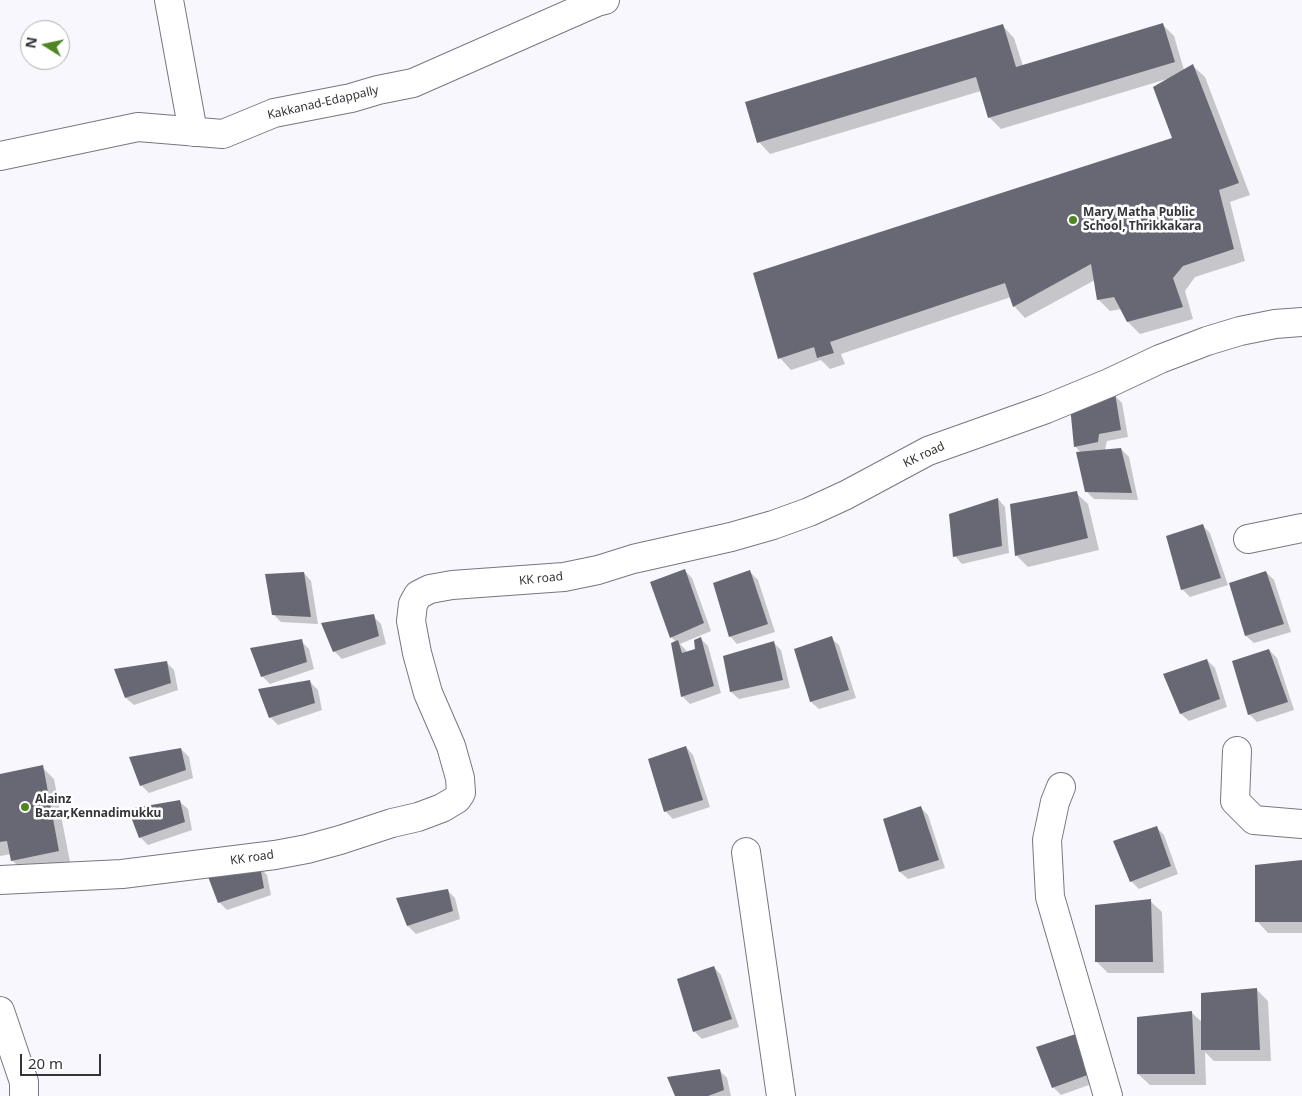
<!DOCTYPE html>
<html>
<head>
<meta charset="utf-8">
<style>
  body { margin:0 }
  #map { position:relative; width:1302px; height:1096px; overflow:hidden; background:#f7f7fd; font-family:"Noto Sans",sans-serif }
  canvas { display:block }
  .north { position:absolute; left:20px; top:20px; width:50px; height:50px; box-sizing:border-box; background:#fff; border:1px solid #aeaeb0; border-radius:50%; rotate:280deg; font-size:14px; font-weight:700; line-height:20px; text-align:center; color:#343439 }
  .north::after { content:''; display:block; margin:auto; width:18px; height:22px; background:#4e8722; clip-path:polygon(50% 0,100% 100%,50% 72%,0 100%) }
  .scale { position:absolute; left:20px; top:1054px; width:81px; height:22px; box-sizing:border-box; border:2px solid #343439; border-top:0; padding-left:6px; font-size:15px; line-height:18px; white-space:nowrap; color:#343439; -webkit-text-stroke:4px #fff; paint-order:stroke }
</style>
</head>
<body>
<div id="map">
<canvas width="1302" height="1096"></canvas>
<div class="north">N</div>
<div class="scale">20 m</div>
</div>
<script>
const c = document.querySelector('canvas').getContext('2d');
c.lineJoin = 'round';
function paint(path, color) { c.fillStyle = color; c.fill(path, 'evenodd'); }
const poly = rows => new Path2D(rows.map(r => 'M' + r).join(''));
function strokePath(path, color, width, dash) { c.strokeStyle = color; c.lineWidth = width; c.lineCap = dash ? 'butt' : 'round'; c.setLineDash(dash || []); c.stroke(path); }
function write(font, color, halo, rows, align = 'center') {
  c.font = font + ' "Noto Sans",sans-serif'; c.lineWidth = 5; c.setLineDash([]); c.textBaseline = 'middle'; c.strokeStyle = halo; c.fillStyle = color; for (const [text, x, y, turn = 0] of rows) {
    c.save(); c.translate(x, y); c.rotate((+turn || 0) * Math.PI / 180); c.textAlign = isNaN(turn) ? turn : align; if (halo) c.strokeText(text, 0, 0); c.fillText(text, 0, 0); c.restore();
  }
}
const shadow = poly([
  [1162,24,1174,36,1184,70,1193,66,1205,77,1250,195,1230,202,1245,261,1195,277,1185,291,1193,319,1140,334,1128,322,1122,309,1110,311,1098,299,1095,280,1025,318,1014,306,1011,297,841,354,845,364,830,369,821,360,791,370,780,358,755,274,1174,139,1167,79,1001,129,989,117,981,91,770,154,759,142,1003,26,1014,38,1023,66],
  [1114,395,1122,403,1128,437,1107,441,1105,450,1121,449,1129,457,1138,500,1094,499,1086,491,1081,453,1075,446],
  [1076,493,1088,504,1099,550,1028,567,1017,556,1012,505],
  [998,499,1005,507,1009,553,962,564,955,556],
  [1202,525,1210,533,1228,585,1190,597,1182,589],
  [684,570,692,578,711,631,680,644,686,650,687,653,696,650,700,638,708,646,721,693,690,704,682,696,676,642,671,637],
  [750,572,758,580,775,632,737,644,730,636],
  [1266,572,1274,580,1291,632,1254,643,1246,636,1230,584],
  [304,573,311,581,318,624,281,622,273,614],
  [373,616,381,624,386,644,342,659,334,651],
  [831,638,839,645,856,698,819,709,811,702],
  [301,641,309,649,314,669,270,684,262,676],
  [774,643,781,650,790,688,739,699,731,692],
  [1269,650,1277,658,1294,710,1257,722,1249,714],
  [1207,660,1215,668,1227,707,1189,721,1181,714,1165,674],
  [166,662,174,670,178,690,134,705,126,698],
  [310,682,318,690,322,710,278,725,270,717],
  [686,747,693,755,710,807,673,819,665,811],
  [181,749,189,757,193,778,149,793,141,785],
  [42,767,54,779,70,862,24,872,12,860,11,854,0,856,0,775],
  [180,802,188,809,192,830,148,845,140,837],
  [921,808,928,815,945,868,908,879,900,872,885,820],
  [1157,828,1164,835,1178,874,1139,889,1131,881],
  [1302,861,1302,933,1268,933,1257,921],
  [259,867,267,875,271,895,227,910,219,902],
  [448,891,455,898,460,919,416,934,408,926,397,899],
  [1150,901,1162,912,1164,973,1108,973,1096,961],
  [714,967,721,975,739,1027,702,1039,694,1031],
  [1256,989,1268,1001,1271,1061,1214,1061,1205,1052,1206,1085,1150,1085,1138,1074,1192,1013,1203,1023],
  [1037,1048,1100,1081,1061,1095,1053,1087],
  [719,1070,727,1078,731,1096,676,1096]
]);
const building = poly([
  [1163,23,1175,62,988,118,976,77,757,143,745,102,1003,24,1016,67],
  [1193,64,1239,183,1219,190,1234,249,1183,266,1173,278,1183,307,1127,322,1114,297,1097,300,1091,264,1013,307,1005,283,830,342,834,353,817,358,814,347,778,359,753,273,1172,138,1153,87],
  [1115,393,1121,430,1099,434,1098,442,1074,447,1070,406],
  [1121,448,1132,493,1085,492,1076,452],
  [1077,491,1088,538,1015,556,1010,504],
  [998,498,1002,546,953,557,949,514],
  [1203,524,1221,578,1181,590,1166,536],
  [685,569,704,623,670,638,650,582],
  [750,570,768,624,729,637,713,583],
  [1266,571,1284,624,1245,636,1229,583],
  [304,572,311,617,272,615,265,574],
  [374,614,379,636,333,652,321,623],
  [832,636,849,690,810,702,794,649],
  [701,637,714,686,681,697,671,643,678,640,682,653,695,649,694,640],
  [302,639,307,662,261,677,250,648],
  [774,641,783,680,730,692,723,656],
  [1269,649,1288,702,1248,715,1232,661],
  [1207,659,1220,699,1180,714,1163,674],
  [167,661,171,683,125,698,114,669],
  [310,680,315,703,269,718,258,689],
  [686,746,703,800,664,812,648,759],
  [181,748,186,770,140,786,129,757],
  [43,765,59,851,11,861,7,841,0,842,0,774],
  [180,800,185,822,139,838,128,809],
  [921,806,939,860,899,872,883,819],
  [1157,826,1171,866,1130,882,1113,841],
  [1302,860,1302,922,1255,922,1255,865],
  [260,866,264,888,218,903,207,874],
  [448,889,453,911,407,926,396,898],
  [1151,899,1153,962,1095,962,1095,905],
  [714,966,732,1019,693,1032,677,979],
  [1257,988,1260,1050,1201,1050,1201,993],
  [1192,1011,1195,1074,1137,1074,1137,1017],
  [1079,1033,1093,1073,1052,1088,1036,1047],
  [720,1069,724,1090,708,1096,675,1096,667,1077]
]);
const minor = poly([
  [169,0,193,132],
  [0,156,138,127,223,134,274,113,351,98,378,90,413,83,597,2,605,0],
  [1248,539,1302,528],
  [1237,751,1235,801,1254,820,1302,824],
  [1061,787,1055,802,1047,840,1050,897,1108,1096],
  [746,852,781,1096],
  [0,880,122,874,275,855,307,849,340,840,392,823,418,817,442,808,457,799,461,793,460,778,451,746,428,693,417,653,411,621,413,604,418,595,430,589,452,585,564,577,598,570,633,559,731,537,773,525,809,512,846,495,928,451,1046,409,1109,383,1160,359,1207,341,1240,331,1275,324,1302,322],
  [0,1011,24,1082,24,1096]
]);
const markers = [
  [1073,220,5,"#4e8722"],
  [25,807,5,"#4e8722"]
];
const streetNames = [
  ["Kakkanad-Edappally",323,103,-13],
  ["KK road",924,455,-25],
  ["KK road",541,579,-6],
  ["KK road",252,858,-8]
];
const poiNames = [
  ["Mary Matha Public",1083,213],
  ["School, Thrikkakara",1083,227],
  ["Alainz",35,800],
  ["Bazar,Kennadimukku",35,814]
];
paint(shadow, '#0003');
paint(building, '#676873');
strokePath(minor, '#777783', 30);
strokePath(minor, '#fff', 28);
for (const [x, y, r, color] of markers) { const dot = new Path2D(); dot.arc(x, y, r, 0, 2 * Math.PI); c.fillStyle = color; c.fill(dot); strokePath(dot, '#fff', 2); }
write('12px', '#343439', '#fff', streetNames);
write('bold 12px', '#343439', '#fff', poiNames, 'left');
</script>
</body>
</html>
